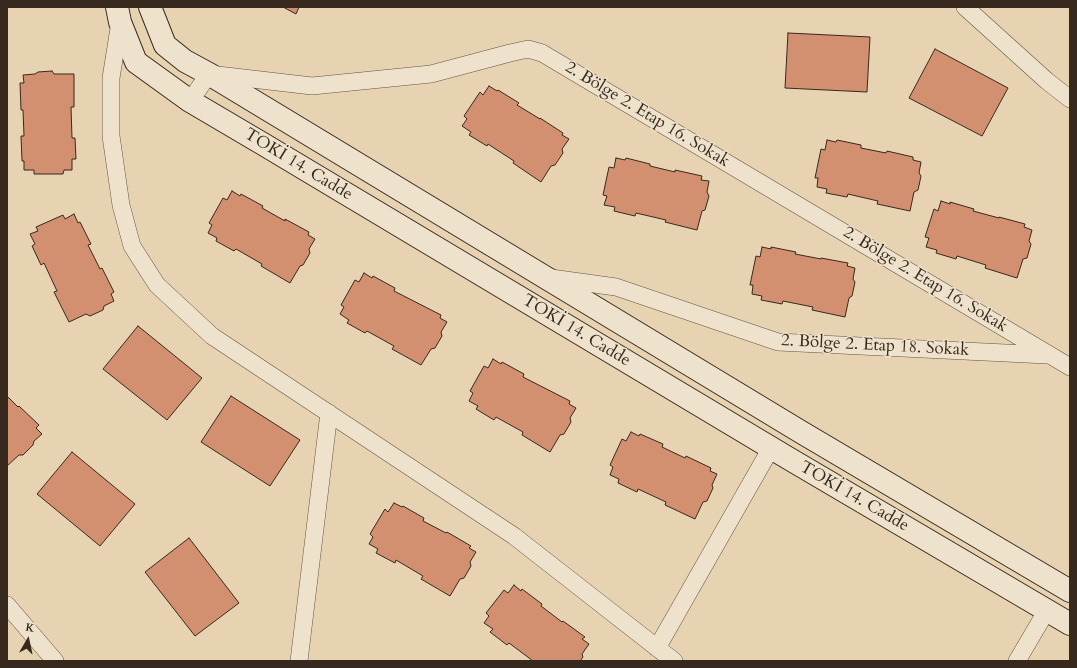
<!DOCTYPE html>
<html>
<head>
<meta charset="utf-8">
<style>
  body { margin:0 }
  #map { position:relative; width:1077px; height:668px; overflow:hidden; background:#e7d3b1; font-family:Cardo,serif }
  canvas { display:block }
  .frame { position:absolute; inset:0; border:8px solid #37291d; pointer-events:none }
  .north { position:absolute; left:8px; top:620px; width:40px; height:40px; -webkit-text-stroke:3px #efe2cc; paint-order:stroke; rotate:9deg; font-size:11px; font-weight:700; line-height:16px; text-align:center; color:#37291d }
  .north::after { content:''; display:block; margin:auto; width:14px; height:18px; background:#37291d; clip-path:polygon(50% 0,100% 100%,50% 72%,0 100%) }
</style>
</head>
<body>
<div id="map">
<canvas width="1077" height="668"></canvas>
<div class="frame"></div>
<div class="north">K</div>
</div>
<script>
const c = document.querySelector('canvas').getContext('2d');
c.lineJoin = 'round';
function paint(path, color) { c.fillStyle = color; c.fill(path, 'evenodd'); }
const poly = rows => new Path2D(rows.map(r => 'M' + r).join(''));
function strokePath(path, color, width, dash) { c.strokeStyle = color; c.lineWidth = width; c.lineCap = dash ? 'butt' : 'round'; c.setLineDash(dash || []); c.stroke(path); }
function write(font, color, halo, rows, align = 'center') {
  c.font = font + ' Cardo,serif'; c.lineWidth = 3; c.setLineDash([]); c.textBaseline = 'middle'; c.strokeStyle = halo; c.fillStyle = color; for (const [text, x, y, turn = 0] of rows) {
    c.save(); c.translate(x, y); c.rotate((+turn || 0) * Math.PI / 180); c.textAlign = isNaN(turn) ? turn : align; if (halo) c.strokeText(text, 0, 0); c.fillText(text, 0, 0); c.restore();
  }
}
const building = poly([
  [283,7,299,7,296,14,283,7],
  [788,33,870,37,867,92,785,88,788,33],
  [935,49,1008,88,982,136,909,98,935,49],
  [52,71,54,74,74,74,74,107,71,107,72,138,75,138,76,159,72,159,72,170,64,170,63,174,34,174,34,170,24,170,24,161,22,161,21,136,24,136,23,110,21,110,20,83,24,83,23,75,35,74,38,72,52,71],
  [489,86,497,91,498,90,519,103,517,105,540,119,540,118,563,133,562,135,569,139,562,149,563,153,555,165,551,166,541,182,513,163,514,161,488,144,487,146,469,135,471,132,462,126,467,119,464,116,480,92,483,95,489,86],
  [827,140,836,142,837,140,861,145,861,148,886,153,887,151,913,157,913,160,921,162,919,173,921,176,918,190,914,192,910,211,877,204,878,201,848,194,847,197,826,193,827,189,817,187,818,178,815,178,821,149,825,150,827,140],
  [616,158,625,160,626,158,650,164,650,166,675,172,675,170,702,176,701,180,709,181,707,192,709,196,705,210,702,211,697,230,665,222,666,220,636,213,635,216,614,211,615,207,604,205,607,196,603,195,609,167,614,168,616,158],
  [232,191,240,196,241,194,263,206,262,208,285,221,285,219,309,232,308,235,315,239,309,249,310,253,303,265,300,266,290,283,261,266,262,264,236,249,234,251,216,241,217,238,208,233,212,225,209,223,223,198,227,200,232,191],
  [941,201,950,204,950,202,974,209,973,211,999,218,999,217,1025,224,1024,227,1032,230,1029,241,1031,244,1027,258,1023,259,1017,278,985,268,986,265,957,256,956,259,936,253,937,250,926,247,929,238,925,237,934,209,938,211,941,201],
  [74,214,78,223,80,222,91,244,88,245,100,269,102,268,114,292,111,294,114,301,104,306,103,310,90,316,86,314,69,322,54,292,57,291,44,263,41,265,32,246,35,244,30,234,38,231,36,227,63,215,65,219,74,214],
  [762,247,771,249,771,247,796,252,795,254,821,259,821,258,848,263,847,266,855,268,853,279,855,282,852,296,849,298,845,317,812,310,813,307,783,301,782,304,761,300,762,296,752,294,753,285,750,285,756,256,760,257,762,247],
  [364,273,372,278,373,276,395,288,394,291,441,315,440,318,447,322,441,332,442,336,435,348,431,349,421,365,392,349,394,346,367,331,365,333,347,323,349,320,340,314,344,307,341,305,355,280,359,282,364,273],
  [138,326,202,378,167,420,103,369,138,326],
  [493,359,501,364,502,362,524,374,523,377,570,401,569,404,576,408,570,418,571,422,564,434,560,435,550,452,522,435,523,432,496,417,494,420,476,409,478,406,469,401,473,393,470,391,484,366,488,368,493,359],
  [7,396,18,407,19,406,39,425,36,428,42,434,34,441,33,445,23,455,19,455,7,466,7,396],
  [231,396,300,440,270,486,201,442,231,396],
  [631,432,639,436,640,434,663,444,662,447,685,458,686,456,711,468,710,471,717,474,712,485,713,488,707,501,703,502,695,519,665,505,666,502,638,489,637,492,618,483,619,479,610,475,613,467,610,465,622,439,626,441,631,432],
  [72,452,135,504,100,546,37,494,72,452],
  [394,503,402,507,403,506,424,518,423,521,446,533,447,532,471,546,469,548,476,552,470,562,471,566,464,578,460,579,450,596,421,579,423,576,396,560,395,563,376,553,378,549,369,544,373,537,370,534,385,509,388,512,394,503],
  [189,538,239,603,195,636,145,572,189,538],
  [514,585,521,591,522,589,542,604,541,606,562,622,563,621,585,637,582,639,589,644,582,654,583,657,580,661,533,661,509,643,507,645,490,632,493,629,484,623,489,616,486,613,504,590,508,593,514,585]
]);
const street = poly([
  [965,7,1047,81,1070,99],
  [120,22,111,78,111,136,121,205,132,246,157,285,212,336,514,536,674,661],
  [190,101,209,74,312,86,431,74,510,53,528,49,542,53,1070,367],
  [551,278,616,287,778,342,1047,355],
  [7,605,55,661],
  [657,648,771,448],
  [299,661,329,413],
  [1017,661,1047,610]
]);
const secondary = poly([
  [117,7,120,22,136,62,190,101,263,144,788,458,1070,624],
  [150,7,165,45,185,61,209,74,801,432,1070,591]
]);
const streetNames = [
  ["2. Bölge 2. Etap 16. Sokak",647,115,31],
  ["TOKİ 14. Cadde",298,165,31],
  ["2. Bölge 2. Etap 16. Sokak",925,280,31],
  ["TOKİ 14. Cadde",576,331,31],
  ["2. Bölge 2. Etap 18. Sokak",875,346,3],
  ["TOKİ 14. Cadde",854,497,30]
];
paint(building, '#d29071');
strokePath(building, '#37291d', 1);
strokePath(street, '#635442', 18);
strokePath(secondary, '#37291d', 24);
strokePath(street, '#efe2cc', 17);
strokePath(secondary, '#efe2cc', 22);
write('17px', '#37291d', '#efe2cc', streetNames);
</script>
</body>
</html>
